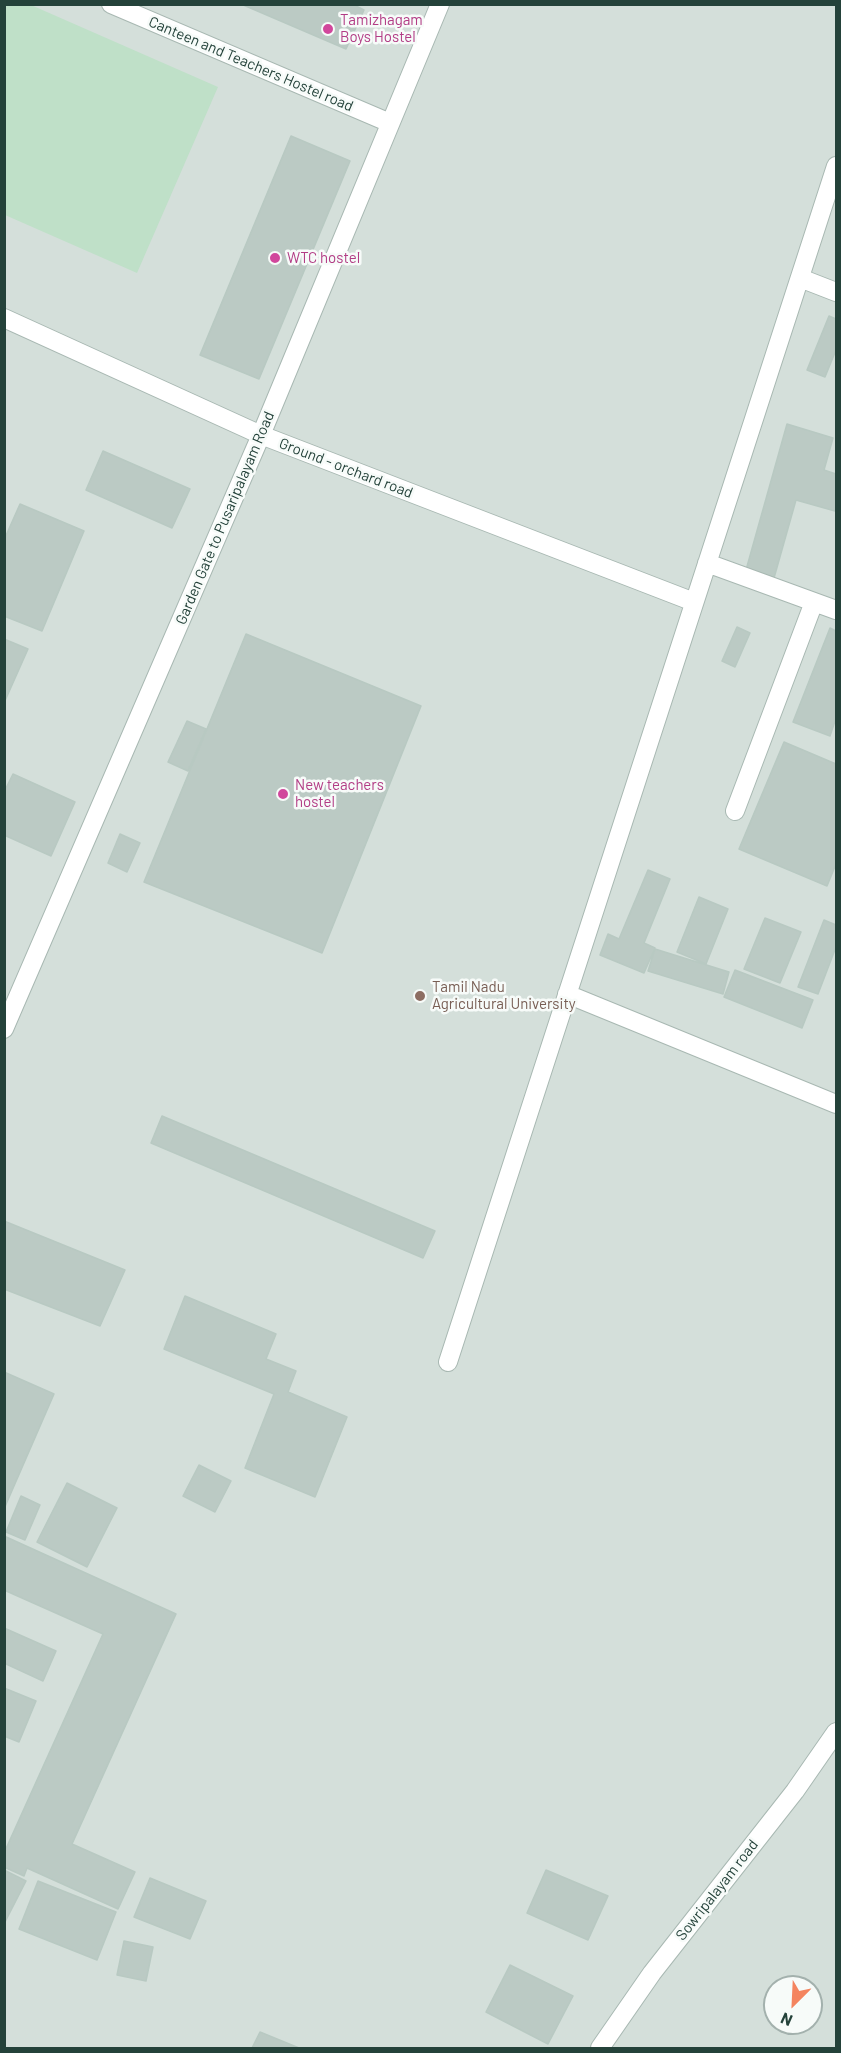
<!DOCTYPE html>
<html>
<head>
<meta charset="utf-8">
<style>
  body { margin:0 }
  #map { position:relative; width:841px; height:2053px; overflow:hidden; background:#e6efeb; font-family:Barlow,sans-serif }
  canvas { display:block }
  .frame { position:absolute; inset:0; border:6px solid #24423a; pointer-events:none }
  .north { position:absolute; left:763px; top:1975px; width:60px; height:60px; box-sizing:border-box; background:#f7fbf9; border:2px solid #a3b1ad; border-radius:50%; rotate:204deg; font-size:16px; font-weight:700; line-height:24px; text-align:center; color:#24423a }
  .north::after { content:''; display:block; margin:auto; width:21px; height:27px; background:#f4845f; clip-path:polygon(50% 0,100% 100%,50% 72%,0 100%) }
</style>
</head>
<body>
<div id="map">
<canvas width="841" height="2053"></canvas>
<div class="frame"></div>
<div class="north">N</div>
</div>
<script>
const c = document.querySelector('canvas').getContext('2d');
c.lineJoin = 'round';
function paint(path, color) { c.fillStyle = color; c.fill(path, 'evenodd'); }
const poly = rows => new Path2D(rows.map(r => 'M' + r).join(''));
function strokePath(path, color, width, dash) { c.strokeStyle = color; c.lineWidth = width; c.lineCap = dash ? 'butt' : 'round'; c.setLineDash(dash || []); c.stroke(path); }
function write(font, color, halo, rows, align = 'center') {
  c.font = font + ' Barlow,sans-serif'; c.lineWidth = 5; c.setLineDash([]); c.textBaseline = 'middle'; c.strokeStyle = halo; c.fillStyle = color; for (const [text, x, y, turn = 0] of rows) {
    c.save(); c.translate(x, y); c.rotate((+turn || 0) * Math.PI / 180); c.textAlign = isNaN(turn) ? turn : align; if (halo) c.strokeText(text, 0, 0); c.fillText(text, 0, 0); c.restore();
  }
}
const built = poly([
  [5,5,836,5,836,2048,5,2048],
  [775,1987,811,1987,811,2023,775,2023]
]);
const green = poly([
  [5,4,31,5,218,87,137,273,5,215]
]);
const building = poly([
  [241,4,352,4,364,10,346,49,241,4],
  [291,136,350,161,259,379,200,355,291,136],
  [829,316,836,319,836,350,825,377,807,370,829,316],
  [787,424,833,438,824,470,836,474,836,506,835,511,796,500,774,578,746,570,787,424],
  [103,451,190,489,172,528,86,490,103,451],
  [20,504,84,531,42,631,4,616,4,540,20,504],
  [737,627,750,633,735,667,722,661,737,627],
  [830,628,836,631,836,718,830,736,793,722,830,628],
  [246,634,421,706,322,953,144,882,246,634],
  [4,639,28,649,4,703,4,639],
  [187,721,206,729,188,771,168,762,187,721],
  [784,742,836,764,836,864,827,886,739,849,784,742],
  [13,774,75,802,51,856,4,835,4,792,13,774],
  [120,834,140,843,127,872,108,863,120,834],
  [648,870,670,879,644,943,655,948,644,973,600,955,608,934,619,939,648,870],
  [699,897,728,909,706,964,677,952,699,897],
  [765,918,801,932,780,983,744,969,765,918],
  [824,920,836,925,836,947,818,994,798,987,824,920],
  [655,949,729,972,723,994,648,971,655,949],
  [735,970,813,1000,802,1028,724,997,735,970],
  [162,1116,435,1231,423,1258,151,1143,162,1116],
  [4,1221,125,1270,100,1326,4,1289,4,1221],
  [185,1296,276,1334,266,1359,296,1371,288,1392,347,1417,315,1497,245,1468,274,1394,164,1349,185,1296],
  [4,1372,54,1394,4,1509,4,1372],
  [199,1465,231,1481,215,1512,183,1496,199,1465],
  [67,1483,117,1508,87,1567,37,1542,67,1483],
  [21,1496,40,1505,25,1540,6,1532,21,1496],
  [4,1536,176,1614,72,1844,135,1872,118,1909,27,1868,24,1876,4,1867,4,1853,103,1634,4,1590,4,1536],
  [4,1628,56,1651,43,1681,4,1663,4,1628],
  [4,1688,36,1701,19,1742,4,1736,4,1688],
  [4,1870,26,1881,4,1924,4,1870],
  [546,1870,608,1896,588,1940,527,1913,546,1870],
  [150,1878,206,1901,190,1939,134,1917,150,1878],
  [38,1881,116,1912,97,1960,19,1929,38,1881],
  [124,1941,153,1947,146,1981,117,1975,124,1941],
  [510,1965,573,1996,548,2044,486,2012,510,1965],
  [260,2032,299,2048,252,2048,260,2032]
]);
const minor = poly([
  [111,4,390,123],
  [800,278,836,292],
  [4,318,261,435,694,602],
  [707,563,836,610],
  [735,811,814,602],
  [567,994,836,1104],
  [4,1029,261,435,440,4],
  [448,1362,836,166]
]);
const tertiary = poly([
  [600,2048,652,1973,795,1791,836,1732]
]);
const markers = [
  [328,29,6,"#d1479c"],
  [275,258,6,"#d1479c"],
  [283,794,6,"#d1479c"],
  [420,996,6,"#8d6e63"]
];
const hotelNames = [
  ["Tamizhagam",340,20],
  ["Boys Hostel",340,37],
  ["WTC hostel",287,258],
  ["New teachers",295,785],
  ["hostel",295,802]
];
const streetNames = [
  ["Canteen and Teachers Hostel road",251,64,23],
  ["Ground - orchard road",346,468,21],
  ["Garden Gate to Pusaripalayam Road",225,518,-67],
  ["Sowripalayam road",717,1890,-52]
];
const educationNames = [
  ["Tamil Nadu",432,987],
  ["Agricultural University",432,1004]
];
paint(built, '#d4dfda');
paint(green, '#bfe0c8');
paint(building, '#bbcac4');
strokePath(building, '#b8c9c2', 1.5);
strokePath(minor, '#a8b8b2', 20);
strokePath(tertiary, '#a8b8b2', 20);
strokePath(minor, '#fff', 18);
strokePath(tertiary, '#fff', 18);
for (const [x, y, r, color] of markers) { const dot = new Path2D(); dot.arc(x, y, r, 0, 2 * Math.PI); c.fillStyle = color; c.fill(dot); strokePath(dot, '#f7fbf9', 2); }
write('15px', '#b23c85', '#f7fbf9', hotelNames, 'left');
write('15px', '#24423a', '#f7fbf9', streetNames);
write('15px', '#785e54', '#f7fbf9', educationNames, 'left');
</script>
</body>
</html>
